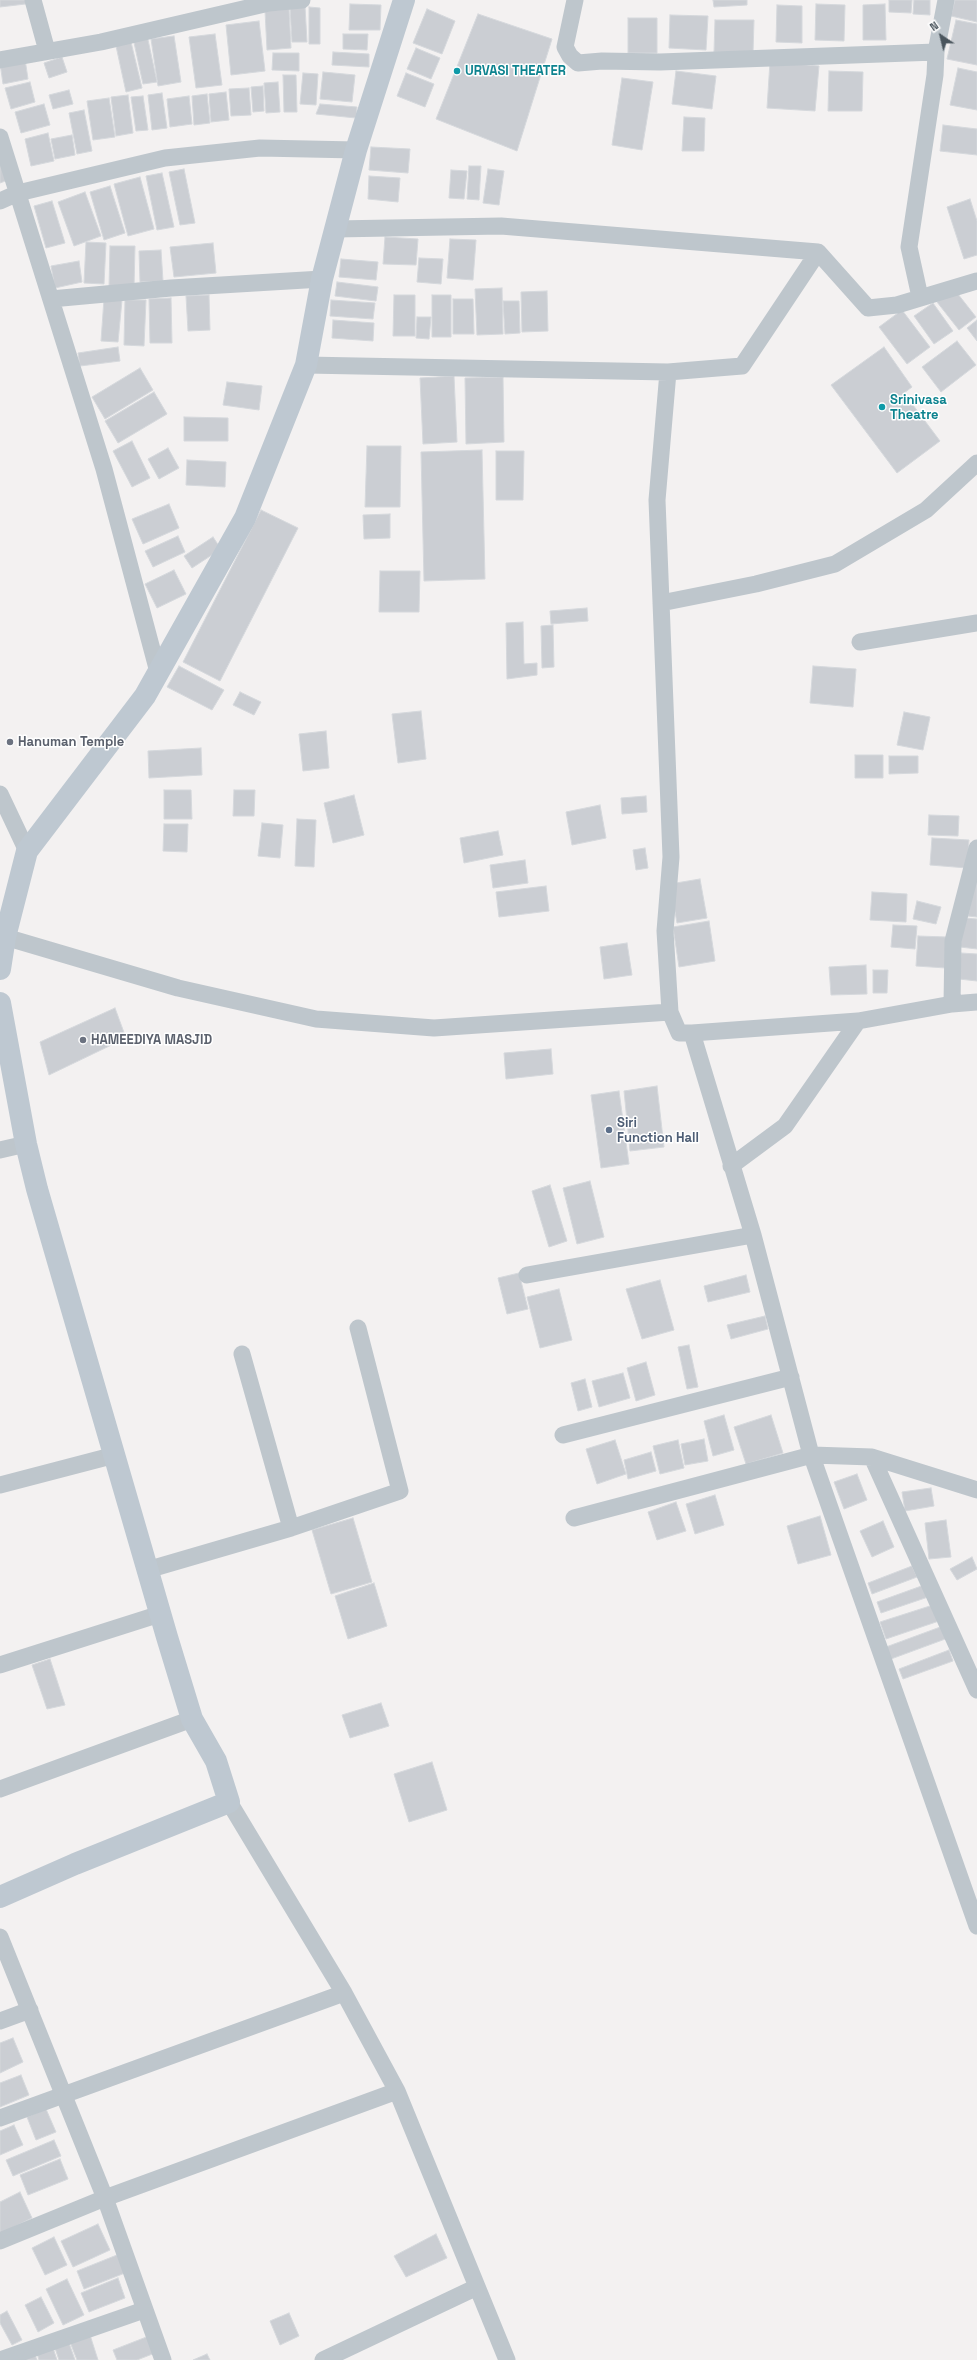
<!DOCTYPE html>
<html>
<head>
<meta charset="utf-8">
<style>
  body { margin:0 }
  #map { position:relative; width:977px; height:2360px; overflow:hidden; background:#f3f1f1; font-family:"Space Grotesk",sans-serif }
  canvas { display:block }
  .north { position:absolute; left:921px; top:16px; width:40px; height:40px; -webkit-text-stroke:3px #fff; paint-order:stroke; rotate:325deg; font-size:11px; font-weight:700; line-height:16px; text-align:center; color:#4a555d }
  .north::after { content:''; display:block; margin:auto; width:14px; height:18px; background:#4a555d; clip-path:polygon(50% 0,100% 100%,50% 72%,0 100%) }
</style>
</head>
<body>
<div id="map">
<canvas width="977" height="2360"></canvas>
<div class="north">N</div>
</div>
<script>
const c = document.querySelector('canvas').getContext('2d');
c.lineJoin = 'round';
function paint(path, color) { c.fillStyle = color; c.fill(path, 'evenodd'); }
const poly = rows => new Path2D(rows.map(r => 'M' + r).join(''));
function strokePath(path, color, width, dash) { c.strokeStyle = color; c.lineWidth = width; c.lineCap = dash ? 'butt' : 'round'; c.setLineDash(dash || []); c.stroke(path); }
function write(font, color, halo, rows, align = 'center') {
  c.font = font + ' "Space Grotesk",sans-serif'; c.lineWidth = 3; c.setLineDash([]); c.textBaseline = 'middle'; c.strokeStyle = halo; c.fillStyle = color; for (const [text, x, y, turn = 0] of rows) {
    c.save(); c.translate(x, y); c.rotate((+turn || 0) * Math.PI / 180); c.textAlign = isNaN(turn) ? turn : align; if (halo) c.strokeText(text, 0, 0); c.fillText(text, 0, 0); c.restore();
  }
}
const building = poly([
  [0,0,34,0,34,3,0,7,0,0],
  [713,0,747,0,747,5,714,7,713,0],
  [889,0,912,0,911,13,889,12,889,0],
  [914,0,930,0,930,15,913,14,914,0],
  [955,0,977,0,977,22,951,16,955,0],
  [350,4,381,5,380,30,349,30,350,4],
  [816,4,845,5,844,41,815,40,816,4],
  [885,4,886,40,863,40,863,5,885,4],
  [777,5,802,6,802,43,776,42,777,5],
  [305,6,307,42,292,42,290,7,305,6],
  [309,7,320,8,320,44,309,44,309,7],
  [289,9,291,48,267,50,265,11,289,9],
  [427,9,455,21,442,54,413,43,427,9],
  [478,14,552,39,517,151,436,119,478,14],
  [670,15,708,16,706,50,669,48,670,15],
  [628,18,657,18,657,53,628,53,628,18],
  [715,20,754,20,753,53,714,52,715,20],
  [956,20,977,24,977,65,947,59,956,20],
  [259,21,265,71,231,75,226,25,259,21],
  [215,34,222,85,196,88,189,37,215,34],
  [343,34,368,34,367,50,343,49,343,34],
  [147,35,157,82,143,84,133,38,147,35],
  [174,36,181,82,158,86,151,39,174,36],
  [131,42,142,88,126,92,116,46,131,42],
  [416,48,440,58,431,79,407,69,416,48],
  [333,52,369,54,369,67,332,65,333,52],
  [273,53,299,53,299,71,272,70,273,53],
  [62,57,67,72,49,78,44,63,62,57],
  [25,59,28,79,3,84,0,63,25,59],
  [770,62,819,66,815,111,767,108,770,62],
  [958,68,977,72,977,110,950,105,958,68],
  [676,71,716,76,712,109,672,104,676,71],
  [829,71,863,72,862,111,828,111,829,71],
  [323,72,355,75,352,102,320,99,323,72],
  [303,73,318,74,316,105,300,104,303,73],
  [406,73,434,84,425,107,397,96,406,73],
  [283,75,296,75,297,112,284,112,283,75],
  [622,78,653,82,642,150,612,145,622,78],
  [30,82,35,102,11,109,5,88,30,82],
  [278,82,280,112,266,113,264,83,278,82],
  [263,86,264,111,253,112,251,87,263,86],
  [249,88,251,115,231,116,229,89,249,88],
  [69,90,73,104,53,109,49,95,69,90],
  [226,92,229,120,211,122,209,94,226,92],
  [162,93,167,128,152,130,148,95,162,93],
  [207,94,210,123,194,125,192,96,207,94],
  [128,95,133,133,116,136,111,97,128,95],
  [143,96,148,130,136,131,131,97,143,96],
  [189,96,192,124,170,127,167,99,189,96],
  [109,98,115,137,93,140,87,101,109,98],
  [44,104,50,125,21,133,15,112,44,104],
  [320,104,357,107,356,118,316,114,320,104],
  [84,110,92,151,77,154,69,113,84,110],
  [684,117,705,118,704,151,682,151,684,117],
  [943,125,977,129,977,155,940,151,943,125],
  [48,133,54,161,31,166,25,139,48,133],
  [72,135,75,155,55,159,51,139,72,135],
  [371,147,410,149,408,173,369,170,371,147],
  [0,156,8,180,0,183,0,156],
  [469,166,481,166,479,200,467,199,469,166],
  [184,169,195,223,180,225,169,172,184,169],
  [488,169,504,171,499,205,483,203,488,169],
  [451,170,467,171,464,199,449,198,451,170],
  [162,173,174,227,157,230,146,176,162,173],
  [369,176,400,178,398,202,368,199,369,176],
  [140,177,154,229,128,236,114,184,140,177],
  [110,186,125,233,104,240,90,192,110,186],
  [85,192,101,236,74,246,58,202,85,192],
  [970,199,977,221,977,255,964,259,947,207,970,199],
  [52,201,65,243,46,248,34,206,52,201],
  [385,237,418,239,416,265,383,264,385,237],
  [450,239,476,240,473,280,447,278,450,239],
  [86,242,106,243,104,284,84,283,86,242],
  [213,243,216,273,174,277,170,247,213,243],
  [110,246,135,246,134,288,109,287,110,246],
  [161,250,163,281,140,282,139,251,161,250],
  [419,258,443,259,441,284,417,282,419,258],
  [341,259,378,262,376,280,339,277,341,259],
  [79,261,82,282,55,288,51,266,79,261],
  [337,282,378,287,376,301,335,296,337,282],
  [502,288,503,334,477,335,475,289,502,288],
  [954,289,976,317,959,330,937,302,954,289],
  [547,291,548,331,522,332,521,292,547,291],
  [209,295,210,330,188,331,186,296,209,295],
  [394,295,415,295,415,336,393,336,394,295],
  [432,295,451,295,451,337,432,337,432,295],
  [171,298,172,343,150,343,149,299,171,298],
  [104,299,122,300,118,342,101,341,104,299],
  [453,299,473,299,474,334,453,334,453,299],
  [125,300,146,300,144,346,124,345,125,300],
  [331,300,375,303,373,319,330,316,331,300],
  [503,301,519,301,520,333,505,334,503,301],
  [933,303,953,331,934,344,914,316,933,303],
  [902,310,930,347,907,364,879,327,902,310],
  [417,317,431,317,429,339,416,338,417,317],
  [333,320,374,323,373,341,332,338,333,320],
  [977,320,977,341,967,328,977,320],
  [957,341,976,365,941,392,922,367,957,341],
  [118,347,120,361,80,366,78,353,118,347],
  [884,347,912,387,904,393,940,441,897,473,831,385,884,347],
  [140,368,153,390,105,419,92,397,140,368],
  [454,376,457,442,423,444,420,378,454,376],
  [503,377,504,442,466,444,465,378,503,377],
  [227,382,262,386,259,410,223,405,227,382],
  [154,392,167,414,118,443,105,421,154,392],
  [184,417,228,418,228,441,184,441,184,417],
  [132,441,150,478,132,487,113,451,132,441],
  [367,446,401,446,400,507,365,507,367,446],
  [168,448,179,468,159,479,148,459,168,448],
  [482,450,485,579,424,581,421,452,482,450],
  [496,451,524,451,523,500,496,500,496,451],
  [187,460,226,462,225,487,186,485,187,460],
  [169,504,179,528,143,544,132,519,169,504],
  [261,510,298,528,220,681,183,662,261,510],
  [390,514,390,538,364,539,363,515,390,514],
  [178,536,185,552,153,567,145,551,178,536],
  [213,537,221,549,192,568,184,556,213,537],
  [174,570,186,594,157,608,145,584,174,570],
  [380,571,420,571,419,612,379,612,380,571],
  [587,608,588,621,551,624,550,611,587,608],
  [523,622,524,664,537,663,537,675,507,679,506,623,523,622],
  [553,625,554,667,542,668,541,626,553,625],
  [179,666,224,690,212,710,167,687,179,666],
  [813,666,856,669,853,707,810,703,813,666],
  [240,692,261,702,254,715,233,705,240,692],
  [421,711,426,759,398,763,392,714,421,711],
  [904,712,930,717,923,750,897,745,904,712],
  [326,731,329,768,303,771,299,734,326,731],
  [201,748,202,775,149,778,148,751,201,748],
  [855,755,883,755,883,778,855,778,855,755],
  [889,756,918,756,918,773,889,774,889,756],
  [164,790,191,790,192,819,164,819,164,790],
  [234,790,255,790,254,816,233,816,234,790],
  [354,795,364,835,333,843,324,803,354,795],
  [646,796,647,812,622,814,621,798,646,796],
  [600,805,606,838,572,845,566,812,600,805],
  [929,815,959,816,958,836,928,835,929,815],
  [297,819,316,820,314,867,295,866,297,819],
  [262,823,283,825,280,858,258,856,262,823],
  [164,824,188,824,187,852,163,851,164,824],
  [498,831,503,855,464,863,460,838,498,831],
  [932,838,969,840,967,868,930,865,932,838],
  [645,848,648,868,636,870,633,850,645,848],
  [525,860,528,883,493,888,490,865,525,860],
  [977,873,977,917,968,916,977,873],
  [700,879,707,918,677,923,670,884,700,879],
  [546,886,549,911,499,917,496,892,546,886],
  [872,892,907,894,906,922,870,920,872,892],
  [917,901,941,907,936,924,913,919,917,901],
  [964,918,977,919,977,949,960,947,964,918],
  [709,921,715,961,679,967,673,927,709,921],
  [893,925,917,926,915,949,891,947,893,925],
  [918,936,947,937,946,968,916,966,918,936],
  [627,943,632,975,604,979,600,947,627,943],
  [961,953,977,954,977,981,959,979,961,953],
  [866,965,867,994,831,995,829,967,866,965],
  [873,970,888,970,887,993,873,993,873,970],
  [115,1008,126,1038,49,1075,40,1042,115,1008],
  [551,1049,553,1074,506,1079,504,1053,551,1049],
  [657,1086,664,1147,630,1151,624,1091,657,1086],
  [619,1091,629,1164,601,1168,591,1095,619,1091],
  [590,1181,604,1237,577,1244,563,1188,590,1181],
  [550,1185,567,1241,549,1247,532,1191,550,1185],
  [519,1273,528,1309,507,1314,498,1278,519,1273],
  [746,1275,750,1292,708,1302,704,1286,746,1275],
  [660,1280,674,1330,642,1339,626,1289,660,1280],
  [559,1289,572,1340,540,1348,527,1297,559,1289],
  [765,1316,768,1329,731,1339,727,1325,765,1316],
  [689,1345,698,1387,687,1389,678,1347,689,1345],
  [646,1362,655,1395,636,1401,627,1368,646,1362],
  [623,1373,630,1398,599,1407,592,1381,623,1373],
  [585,1379,592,1407,578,1411,571,1383,585,1379],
  [724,1415,734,1450,713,1456,704,1421,724,1415],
  [771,1415,783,1453,746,1464,734,1427,771,1415],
  [704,1439,708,1461,685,1465,681,1444,704,1439],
  [615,1440,626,1474,597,1484,586,1449,615,1440],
  [678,1440,684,1468,660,1474,653,1446,678,1440],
  [651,1452,656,1471,628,1479,624,1460,651,1452],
  [857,1474,867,1500,844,1509,834,1482,857,1474],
  [931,1488,934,1506,905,1511,902,1492,931,1488],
  [715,1495,724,1525,695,1534,686,1504,715,1495],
  [676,1502,686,1531,657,1540,648,1512,676,1502],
  [820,1516,831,1555,798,1564,787,1526,820,1516],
  [353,1518,372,1582,331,1594,312,1530,353,1518],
  [946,1520,951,1557,929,1559,925,1523,946,1520],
  [883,1521,894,1547,872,1557,860,1531,883,1521],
  [972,1557,977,1569,957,1580,950,1569,972,1557],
  [912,1566,917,1577,872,1594,868,1583,912,1566],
  [374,1583,387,1626,348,1639,335,1596,374,1583],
  [927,1584,931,1596,881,1613,877,1602,927,1584],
  [933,1605,939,1621,886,1639,880,1622,933,1605],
  [943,1626,948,1638,891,1659,886,1647,943,1626],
  [949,1650,953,1661,903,1679,899,1669,949,1650],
  [50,1659,65,1705,47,1709,32,1665,50,1659],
  [381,1703,389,1726,350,1738,342,1715,381,1703],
  [432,1762,447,1810,409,1822,394,1774,432,1762],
  [13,2038,23,2062,0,2073,0,2043,13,2038],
  [21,2075,29,2095,0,2107,0,2083,21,2075],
  [46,2109,56,2132,36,2140,27,2117,46,2109],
  [14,2125,23,2145,0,2155,0,2131,14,2125],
  [54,2140,61,2156,13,2176,6,2160,54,2140],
  [60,2159,68,2179,28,2195,20,2175,60,2159],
  [20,2192,32,2218,0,2234,0,2202,20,2192],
  [98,2224,110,2250,73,2267,61,2241,98,2224],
  [436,2234,447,2258,406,2277,394,2256,436,2234],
  [54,2237,67,2265,45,2275,32,2248,54,2237],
  [117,2255,125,2273,84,2289,77,2271,117,2255],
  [118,2278,125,2298,89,2312,81,2293,118,2278],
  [67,2279,84,2315,63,2325,46,2289,67,2279],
  [41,2297,54,2323,38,2332,25,2305,41,2297],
  [7,2311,22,2340,12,2345,0,2323,0,2315,7,2311],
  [289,2313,299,2336,280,2345,270,2321,289,2313],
  [90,2335,98,2360,77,2360,70,2342,90,2335],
  [149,2336,155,2353,137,2360,117,2360,113,2350,149,2336],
  [69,2343,75,2360,59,2360,55,2348,69,2343],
  [53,2348,57,2360,39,2360,37,2353,53,2348],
  [207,2354,210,2360,193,2360,207,2354],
  [35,2355,37,2360,20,2360,35,2355]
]);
const street = poly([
  [33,0,47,51],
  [575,0,565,47,570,56,578,63,602,61,660,62,936,52,946,0],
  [0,60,101,42,269,3,302,0],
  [0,137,104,469,158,672],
  [0,201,18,193,165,158,260,148,356,150],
  [335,229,501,226,818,252,742,366,668,372],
  [818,252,868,308,897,305,977,281],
  [920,297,909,247,935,75,936,52],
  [51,299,171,288,322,279],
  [306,365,668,372,657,500,671,857,665,931,670,1012],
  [661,603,756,584,835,564,926,510,977,463],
  [860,642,977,623],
  [0,794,27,851],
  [0,940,5,937,178,988,316,1019,434,1028,670,1012,679,1033,692,1033,858,1021,952,1004,977,1002],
  [952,1004,953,941,977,848],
  [692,1033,753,1235,810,1451,977,1926],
  [0,1150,26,1144],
  [731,1166,785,1126,858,1021],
  [527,1275,753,1235],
  [563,1435,791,1377],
  [872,1457,977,1490],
  [0,1485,115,1455],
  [574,1518,812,1455,872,1457,977,1690],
  [291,1528,400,1491,358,1328],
  [147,1570,291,1528,242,1354],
  [0,1665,160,1614],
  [0,1789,192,1719],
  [0,1937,105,2198,163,2360],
  [344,1993,397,2091],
  [0,2021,30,2010],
  [0,2118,344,1993,229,1802],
  [0,2241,105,2198,397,2091,507,2360],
  [0,2360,144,2310],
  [323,2360,477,2287]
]);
const secondary = poly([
  [0,969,5,937,27,851,145,696,245,518,306,365,322,279,356,150,404,0],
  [0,1003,26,1144,37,1189,167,1637,192,1719,216,1761,229,1802,75,1864,0,1897]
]);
const markers = [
  [457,71,4,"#0f9aa8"],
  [882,407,4,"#0f9aa8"],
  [10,742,4,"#6b7280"],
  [83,1040,4,"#6b7280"],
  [609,1130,4,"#5c6f8a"]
];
const cultureNames = [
  ["URVASI THEATER",465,71],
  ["Srinivasa",890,400],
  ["Theatre",890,415]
];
const worshipNames = [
  ["Hanuman Temple",18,742],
  ["HAMEEDIYA MASJID",91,1040]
];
const serviceNames = [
  ["Siri",617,1123],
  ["Function Hall",617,1138]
];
paint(building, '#cbced3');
strokePath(building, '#d5d8dc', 1);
strokePath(street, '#bec6cc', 17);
strokePath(secondary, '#bec8d1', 22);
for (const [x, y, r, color] of markers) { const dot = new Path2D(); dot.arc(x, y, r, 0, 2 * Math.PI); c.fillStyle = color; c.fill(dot); strokePath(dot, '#fff', 1.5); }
write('bold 13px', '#0d838f', '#fff', cultureNames, 'left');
write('bold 13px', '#5b616d', '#fff', worshipNames, 'left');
write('bold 13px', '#4e5e75', '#fff', serviceNames, 'left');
</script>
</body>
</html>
